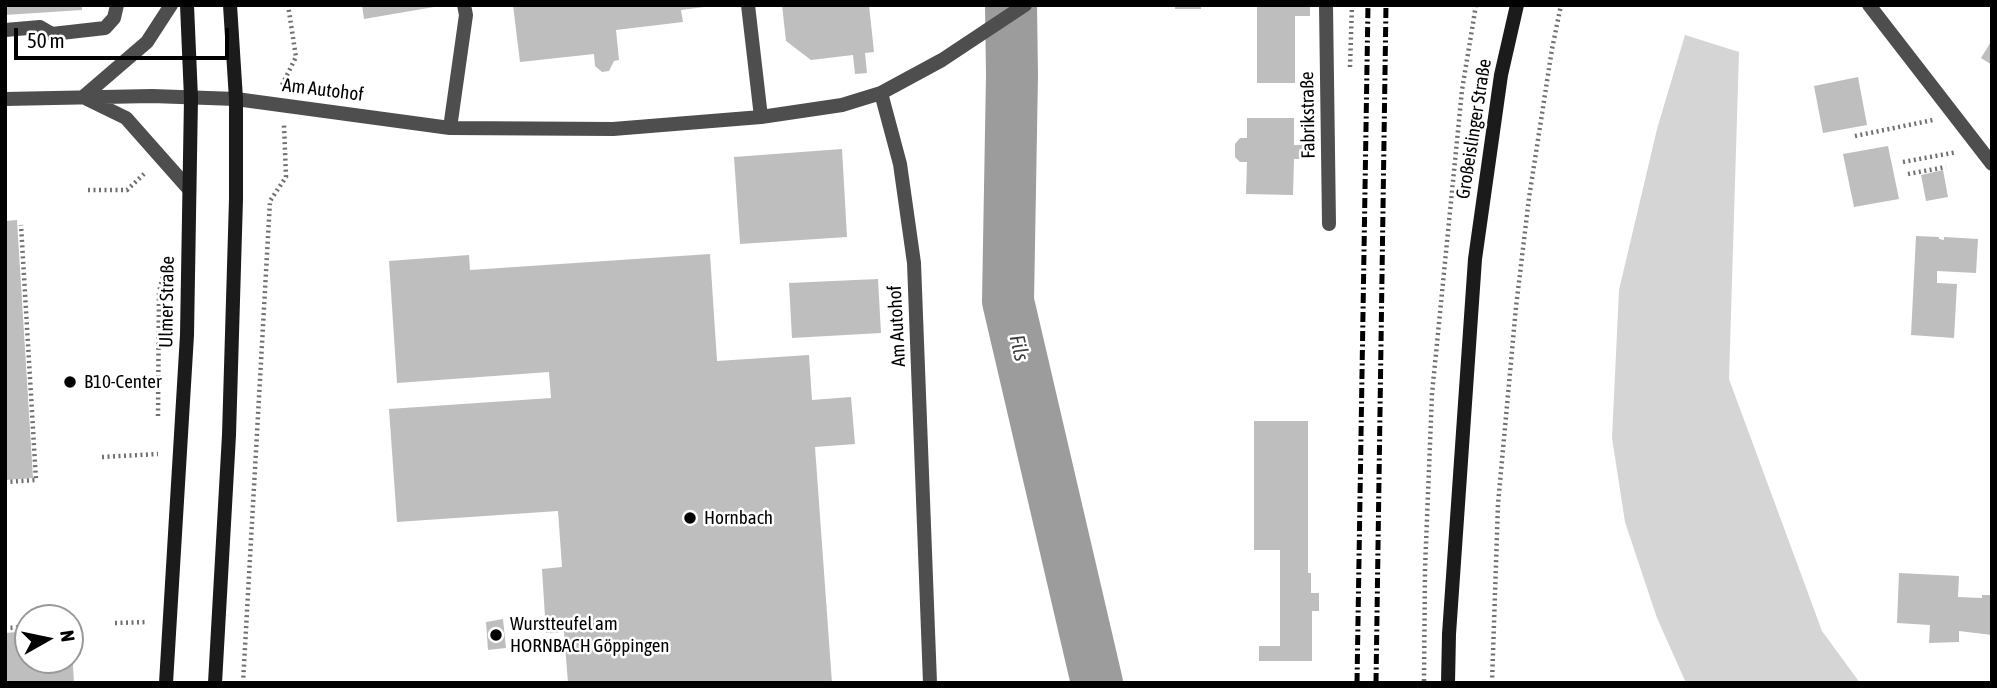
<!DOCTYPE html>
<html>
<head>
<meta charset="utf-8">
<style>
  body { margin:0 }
  #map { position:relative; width:1997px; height:688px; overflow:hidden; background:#fff; font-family:"Asap Condensed",sans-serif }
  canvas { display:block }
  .frame { position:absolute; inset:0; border:7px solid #000; pointer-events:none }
  .north { position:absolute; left:14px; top:604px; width:70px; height:70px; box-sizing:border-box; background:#fff; border:2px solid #999; border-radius:50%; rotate:81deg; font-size:19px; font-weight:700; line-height:28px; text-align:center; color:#000 }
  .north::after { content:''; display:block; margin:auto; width:24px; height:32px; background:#000; clip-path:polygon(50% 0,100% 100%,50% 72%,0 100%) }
  .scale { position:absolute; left:14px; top:28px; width:215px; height:32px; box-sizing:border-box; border:4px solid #000; border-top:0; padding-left:9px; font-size:21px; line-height:24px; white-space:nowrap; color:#000; -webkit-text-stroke:5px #fff; paint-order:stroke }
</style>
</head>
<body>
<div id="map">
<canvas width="1997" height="688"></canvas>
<div class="frame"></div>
<div class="north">N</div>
<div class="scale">50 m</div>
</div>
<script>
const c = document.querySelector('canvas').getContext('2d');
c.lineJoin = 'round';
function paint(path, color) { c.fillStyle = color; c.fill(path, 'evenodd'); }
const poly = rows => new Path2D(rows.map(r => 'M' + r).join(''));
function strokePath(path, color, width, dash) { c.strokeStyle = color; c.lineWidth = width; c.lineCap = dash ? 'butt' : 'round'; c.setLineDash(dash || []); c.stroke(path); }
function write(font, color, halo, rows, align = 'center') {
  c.font = font + ' "Asap Condensed",sans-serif'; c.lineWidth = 5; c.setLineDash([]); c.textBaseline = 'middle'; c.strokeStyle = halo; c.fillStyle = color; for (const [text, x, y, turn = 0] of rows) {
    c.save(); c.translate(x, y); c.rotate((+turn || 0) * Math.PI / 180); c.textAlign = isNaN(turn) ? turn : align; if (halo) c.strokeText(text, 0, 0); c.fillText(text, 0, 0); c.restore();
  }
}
const green = poly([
  [1685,35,1739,52,1729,379,1822,631,1860,683,1686,683,1657,618,1625,522,1612,438,1619,290,1657,129]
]);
const river = poly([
  [1011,5,1012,75,1008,301,1097,683]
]);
const building = poly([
  [5,5,82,5,82,10,5,15],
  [362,5,434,5,434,7,364,19],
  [513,5,704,5,704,7,681,10,683,22,616,30,619,60,614,61,609,71,602,72,595,66,594,54,520,62],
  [782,5,869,5,874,52,865,53,867,73,855,74,853,55,811,60,786,41],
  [1175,5,1201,5,1201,9,1175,9],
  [1257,5,1310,5,1310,16,1295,16,1295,83,1257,83],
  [1992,40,1992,65,1981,58],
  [1858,77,1867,125,1823,133,1814,86],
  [1247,118,1294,118,1294,145,1303,145,1303,159,1294,159,1293,195,1246,194,1247,162,1240,162,1235,157,1235,144,1240,138,1247,138],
  [1888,146,1899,199,1854,207,1843,154],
  [842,149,847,237,740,244,734,157],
  [1943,170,1948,197,1926,201,1921,175],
  [17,220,33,478,5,480,5,221],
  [1916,236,1939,237,1939,239,1944,240,1944,237,1978,239,1976,273,1937,271,1937,283,1957,284,1954,338,1911,335],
  [710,254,717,361,809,355,812,400,851,397,855,444,815,447,832,683,568,683,564,632,546,633,542,569,562,567,558,511,397,522,389,409,551,398,549,372,397,383,389,261,469,255,470,270],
  [878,279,881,333,792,338,789,283],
  [1254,421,1308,421,1308,573,1311,573,1311,593,1319,593,1319,611,1312,611,1312,661,1259,661,1259,646,1280,646,1280,550,1254,550],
  [1899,573,1959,576,1958,597,1982,598,1982,595,1992,595,1992,635,1959,631,1959,642,1929,643,1930,625,1897,623],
  [503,619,506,648,488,650,486,622],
  [28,631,28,660,70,660,70,648,72,648,74,683,5,683,5,633]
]);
const path = poly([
  [1350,67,1352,5],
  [282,85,296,57,288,5],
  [1855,136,1933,120],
  [1903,162,1957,152],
  [1908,174,1946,167],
  [88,190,127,190,146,172],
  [158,416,159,292,165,268],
  [102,457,158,454],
  [5,482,36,480,21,225],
  [115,623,148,622],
  [70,625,71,625],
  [5,628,28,627],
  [1424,681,1425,569,1432,394,1462,90,1476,5],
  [243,683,270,201,286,177,284,125],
  [1492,683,1498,504,1516,307,1529,198,1552,49,1561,5]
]);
const service = poly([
  [5,30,40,27,52,34,105,28,114,18,117,5]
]);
const minor = poly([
  [748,5,761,117],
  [1326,5,1329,224],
  [1869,5,1992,164],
  [881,93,900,164,914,263,930,683],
  [83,97,147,42,171,5],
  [5,99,152,96,236,99,450,128,613,129,761,117,842,105,881,93,942,60,1025,5],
  [87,99,126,118,188,188],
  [450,128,466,15,464,5]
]);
const secondary = poly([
  [166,683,187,335,191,98,187,5],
  [215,683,229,435,236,199,236,99,230,5],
  [1448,683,1449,634,1475,259,1501,75,1517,5]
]);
const rail = poly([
  [1357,683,1368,5],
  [1376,683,1386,5]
]);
const markers = [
  [70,382,7,"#000"],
  [690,518,7,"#000"],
  [496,635,7,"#000"]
];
const streetNames = [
  ["Am Autohof",323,90,7],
  ["Fabrikstraße",1308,115,-91],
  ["Großeislinger Straße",1474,129,-81],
  ["Ulmer Straße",167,302,-89],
  ["Am Autohof",897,326,-93]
];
const poiNames = [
  ["B10-Center",84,382],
  ["Hornbach",704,518],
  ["Wurstteufel am",510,624],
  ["HORNBACH Göppingen",510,646]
];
const waterNames = [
  ["Fils",1019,348,77]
];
paint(green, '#d5d5d5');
strokePath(river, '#9c9c9c', 52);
paint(building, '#bebebe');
strokePath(path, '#707070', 4.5, [2, 3.5]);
strokePath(service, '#4e4e4e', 14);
strokePath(minor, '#4e4e4e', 14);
strokePath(secondary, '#1b1b1b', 14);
strokePath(rail, '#000', 5, [10, 3.5, 2, 3.5]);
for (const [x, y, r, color] of markers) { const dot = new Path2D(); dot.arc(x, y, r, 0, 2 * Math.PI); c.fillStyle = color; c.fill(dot); strokePath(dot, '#fff', 2.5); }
write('19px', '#000', '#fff', streetNames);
write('19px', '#000', '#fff', poiNames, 'left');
write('italic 21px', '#3d3d3d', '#fff', waterNames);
</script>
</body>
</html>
